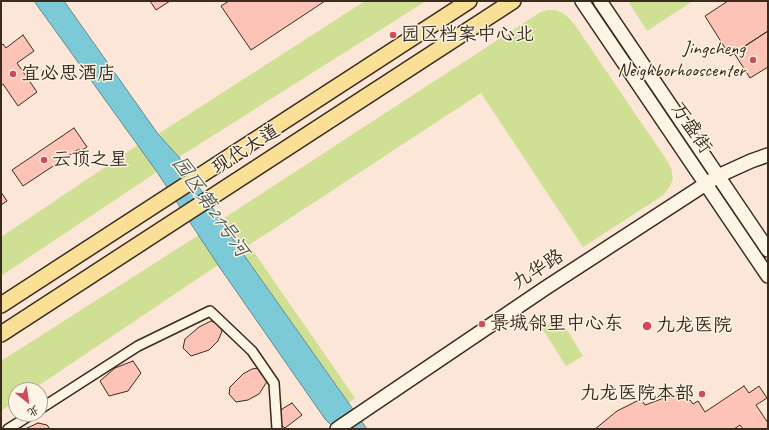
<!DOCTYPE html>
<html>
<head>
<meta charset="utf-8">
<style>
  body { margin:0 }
  #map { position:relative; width:769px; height:430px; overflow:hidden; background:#fce6d7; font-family:Caveat,"LXGW WenKai TC",sans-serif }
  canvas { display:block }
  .frame { position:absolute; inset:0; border:2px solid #3b2a1e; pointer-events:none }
  .north { position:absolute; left:8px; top:382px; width:40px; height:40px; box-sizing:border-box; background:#fcf5e5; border:1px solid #afa495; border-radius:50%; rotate:150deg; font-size:11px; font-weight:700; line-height:16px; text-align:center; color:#3b2a1e }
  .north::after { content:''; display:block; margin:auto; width:14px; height:18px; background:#d1495b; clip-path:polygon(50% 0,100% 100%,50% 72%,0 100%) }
</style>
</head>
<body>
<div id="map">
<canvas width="769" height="430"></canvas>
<div class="frame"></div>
<div class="north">北</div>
</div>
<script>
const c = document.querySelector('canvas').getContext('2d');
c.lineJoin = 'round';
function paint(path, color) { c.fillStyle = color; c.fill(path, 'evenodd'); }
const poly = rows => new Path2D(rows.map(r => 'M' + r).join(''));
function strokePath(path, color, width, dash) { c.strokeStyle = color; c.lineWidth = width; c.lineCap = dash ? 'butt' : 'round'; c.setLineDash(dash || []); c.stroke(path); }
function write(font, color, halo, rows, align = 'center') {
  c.font = font + ' Caveat,"LXGW WenKai TC",sans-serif'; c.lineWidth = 3; c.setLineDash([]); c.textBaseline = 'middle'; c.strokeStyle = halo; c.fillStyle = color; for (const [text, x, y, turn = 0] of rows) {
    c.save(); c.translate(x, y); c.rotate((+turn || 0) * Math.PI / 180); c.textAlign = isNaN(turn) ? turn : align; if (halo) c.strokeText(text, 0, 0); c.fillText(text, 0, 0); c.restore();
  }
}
const green = poly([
  [365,1,426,1,179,157,158,134],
  [628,1,693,1,647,31],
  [547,10,555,10,563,13,570,19,577,28,666,159,671,168,673,178,671,184,666,192,659,198,583,247,481,93,249,245,355,398,349,403,241,251,221,220,539,13],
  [138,145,157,172,1,276,1,237],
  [199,235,218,265,32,390,16,390,16,401,1,411,1,361],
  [559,317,583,356,566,366,542,328]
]);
const water = poly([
  [34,1,64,1,158,134,179,157,241,251,367,429,335,429,325,419,218,265,157,172,34,1]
]);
const building = poly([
  [150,1,170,1,156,10,150,1],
  [229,1,325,1,251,50,221,6,229,1],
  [728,1,768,1,768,31,730,56,705,16,728,1],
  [768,31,768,67,750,78,734,53,768,31],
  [23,35,34,51,17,63,37,92,18,106,3,84,1,85,1,46,3,44,6,48,23,35],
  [74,128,87,147,81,151,79,149,23,186,12,170,74,128],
  [1,192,7,201,1,205,1,192],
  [211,321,219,324,222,331,218,341,209,350,191,356,183,348,185,339,199,327,211,321],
  [133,361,141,373,128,391,109,396,100,381,115,368,133,361],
  [258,368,266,370,270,377,259,394,248,400,236,402,229,394,230,387,243,374,252,369,258,368],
  [744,386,749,393,759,386,767,398,756,405,768,423,768,429,743,429,740,425,734,429,595,429,617,411,641,399,645,405,664,398,682,394,687,402,690,400,693,404,698,401,705,412,744,386],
  [292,403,302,415,285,428,277,421,282,409,292,403],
  [38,423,47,425,50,429,25,429,38,423]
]);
const street = poly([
  [40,409,138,346,210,311,252,351,274,383,277,429],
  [8,429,32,414]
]);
const secondary = poly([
  [582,1,768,276],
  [600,1,768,250],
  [337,429,547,287,718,176,751,161,768,155]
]);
const primary = poly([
  [1,305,469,1],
  [1,334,513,1]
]);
const markers = [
  [393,35,4,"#d1495b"],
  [753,60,4,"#d1495b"],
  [13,74,4,"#d1495b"],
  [44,160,4,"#d1495b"],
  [482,324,4,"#d1495b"],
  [647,326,5,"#d1495b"],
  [702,394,4,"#d1495b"]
];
const poiNames = [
  ["园区档案中心北",401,35],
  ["Jingcheng",745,49,"right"],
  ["Neighborhooscenter",745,71,"right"],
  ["宜必思酒店",21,74],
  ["云顶之星",52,160],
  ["景城邻里中心东",490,324],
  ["九龙医院",656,326],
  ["九龙医院本部",694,394,"right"]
];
const streetNames = [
  ["万盛街",691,128,56],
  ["现代大道",246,150,-33],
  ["九华路",538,270,-33]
];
const waterNames = [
  ["园区第21号河",210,207,55]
];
paint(green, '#cfe094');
paint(water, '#7ccad8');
strokePath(water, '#628a8e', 1);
paint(building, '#fdc3b6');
strokePath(building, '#3b2a1e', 1);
strokePath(street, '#3b2a1e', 12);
strokePath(secondary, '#3b2a1e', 16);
strokePath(primary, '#3b2a1e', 18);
strokePath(street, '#fcf5e5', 9);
strokePath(secondary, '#fcf5e5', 13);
strokePath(primary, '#fadf96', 15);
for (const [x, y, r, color] of markers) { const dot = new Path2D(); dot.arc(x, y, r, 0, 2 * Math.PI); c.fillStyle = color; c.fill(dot); strokePath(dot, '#fcf5e5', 1.5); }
write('19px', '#3b2a1e', '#fcf5e5', poiNames, 'left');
write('19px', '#3b2a1e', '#fcf5e5', streetNames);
write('italic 20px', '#4e5a56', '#fcf5e5', waterNames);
</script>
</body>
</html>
